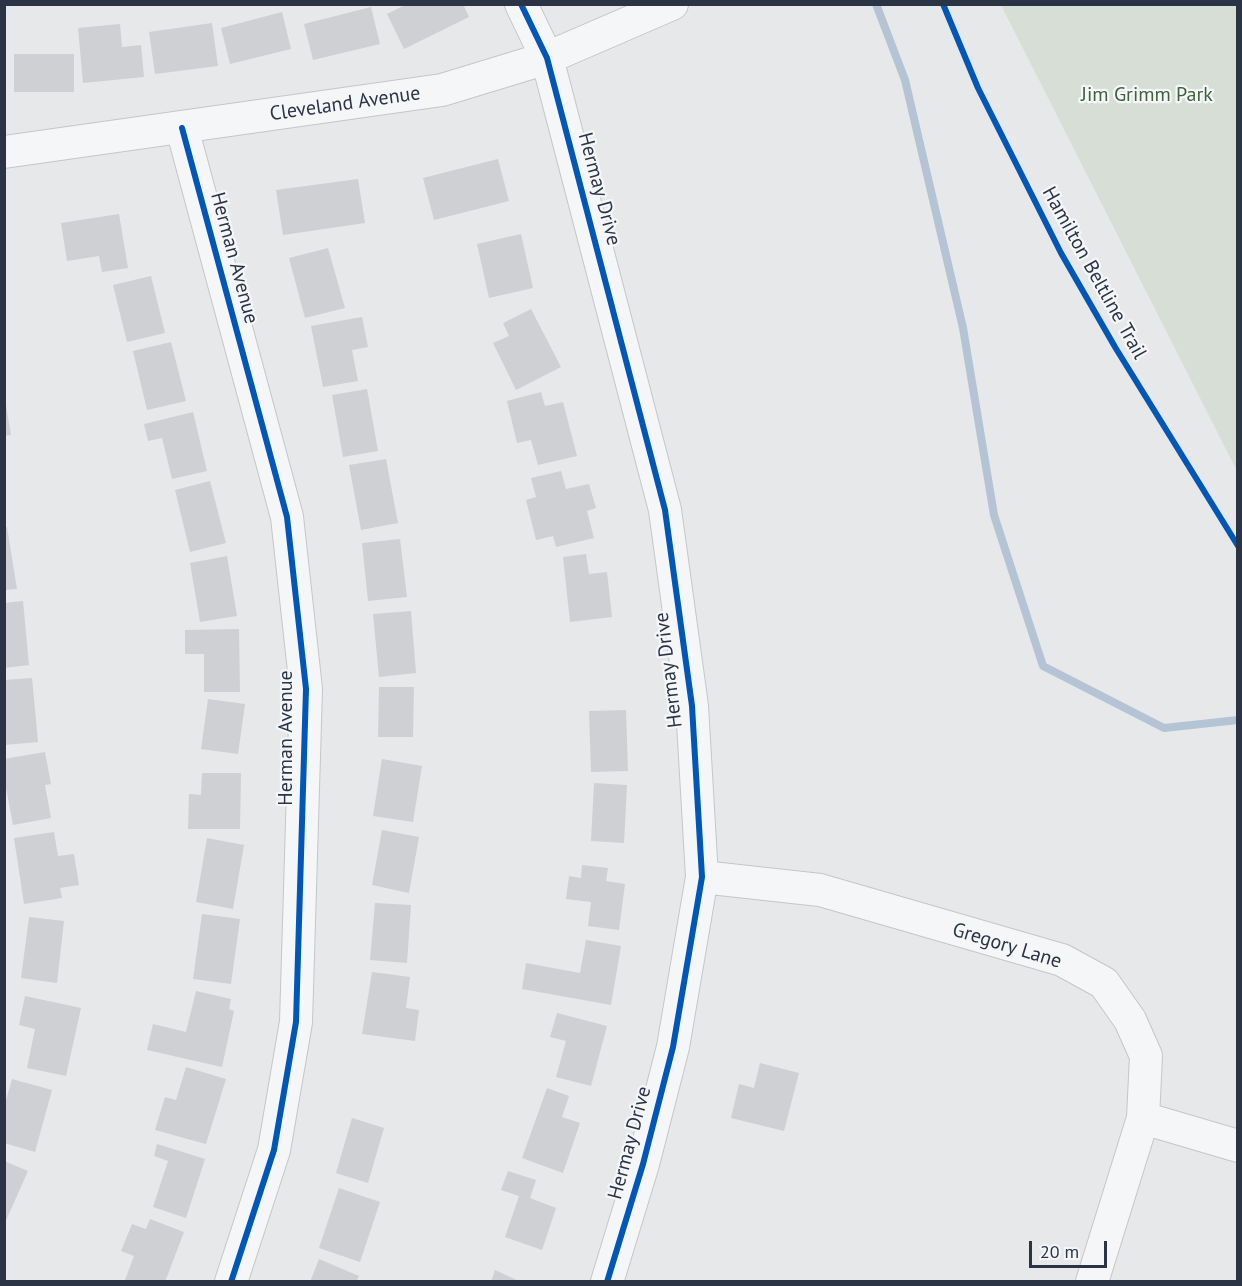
<!DOCTYPE html>
<html>
<head>
<meta charset="utf-8">
<style>
  body { margin:0 }
  #map { position:relative; width:1242px; height:1286px; overflow:hidden; background:#e6e8ea; font-family:"PT Sans",sans-serif }
  canvas { display:block }
  .frame { position:absolute; inset:0; border:6px solid #2b3445; pointer-events:none }
  .scale { position:absolute; left:1029px; top:1241px; width:78px; height:27px; box-sizing:border-box; border:3px solid #2b3445; border-top:0; padding-left:8px; font-size:18px; line-height:21px; white-space:nowrap; color:#2b3445; -webkit-text-stroke:4px #f4f6f9; paint-order:stroke }
</style>
</head>
<body>
<div id="map">
<canvas width="1242" height="1286"></canvas>
<div class="frame"></div>
<div class="scale">20 m</div>
</div>
<script>
const c = document.querySelector('canvas').getContext('2d');
c.lineJoin = 'round';
function paint(path, color) { c.fillStyle = color; c.fill(path, 'evenodd'); }
const poly = rows => new Path2D(rows.map(r => 'M' + r).join(''));
function strokePath(path, color, width, dash) { c.strokeStyle = color; c.lineWidth = width; c.lineCap = dash ? 'butt' : 'round'; c.setLineDash(dash || []); c.stroke(path); }
function write(font, color, halo, rows, align = 'center') {
  c.font = font + ' "PT Sans",sans-serif'; c.lineWidth = 4.5; c.setLineDash([]); c.textBaseline = 'middle'; c.strokeStyle = halo; c.fillStyle = color; for (const [text, x, y, turn = 0] of rows) {
    c.save(); c.translate(x, y); c.rotate((+turn || 0) * Math.PI / 180); c.textAlign = isNaN(turn) ? turn : align; if (halo) c.strokeText(text, 0, 0); c.fillText(text, 0, 0); c.restore();
  }
}
const green = poly([
  [1001,5,1237,5,1237,471]
]);
const stream = poly([
  [876,4,905,80,963,328,994,515,1043,666,1164,728,1238,720]
]);
const building = poly([
  [407,4,463,4,469,17,404,49,387,14],
  [371,7,380,44,313,60,304,24],
  [282,12,291,49,230,64,221,28],
  [212,23,218,66,155,74,149,32],
  [120,24,122,47,141,45,144,77,83,83,78,28],
  [14,54,74,54,74,92,14,92],
  [498,159,509,201,434,220,423,178],
  [358,179,365,223,283,235,276,190],
  [119,214,128,268,102,272,99,256,67,261,61,223],
  [521,234,533,288,489,298,477,244],
  [328,248,345,308,305,318,289,258],
  [151,276,165,333,127,342,113,285],
  [531,309,561,367,516,390,493,343,509,336,503,323],
  [362,317,368,347,352,350,358,381,323,387,311,326],
  [171,342,186,401,147,410,133,351],
  [367,389,378,451,343,457,332,395],
  [541,392,545,406,563,402,577,456,538,465,531,440,517,443,507,401],
  [6,405,11,435,4,436,4,406],
  [193,412,207,471,172,479,162,438,148,441,144,424],
  [386,459,398,523,361,530,349,465],
  [561,471,566,489,589,484,596,508,587,511,594,538,556,547,553,536,536,540,526,500,536,497,531,478],
  [210,481,226,543,190,552,175,490],
  [4,527,7,527,17,589,4,590],
  [400,539,407,597,368,601,362,543],
  [586,554,589,574,607,572,612,617,570,622,563,557],
  [227,556,237,616,200,622,190,563],
  [23,601,29,665,4,668,4,603],
  [411,611,416,673,379,677,373,614],
  [239,629,240,692,204,692,204,654,185,654,185,630],
  [32,678,38,742,4,745,4,680],
  [379,687,414,687,413,737,378,737],
  [208,699,245,704,238,754,201,749],
  [626,710,628,771,591,772,589,711],
  [45,752,51,784,45,785,51,818,13,825,4,777,4,759],
  [382,759,422,766,413,822,373,816],
  [202,773,241,773,240,829,188,829,189,794,201,795],
  [594,783,627,785,624,843,591,841],
  [382,830,419,837,409,893,372,885],
  [54,832,58,856,74,854,79,885,60,888,62,898,24,904,14,838],
  [207,838,244,845,233,909,196,902],
  [582,865,608,868,606,881,625,884,619,930,588,926,591,902,566,899,569,876,581,878],
  [375,903,411,905,407,963,370,960],
  [202,914,240,919,231,984,193,979],
  [29,917,64,921,57,983,21,978],
  [586,940,621,946,611,1005,522,989,526,963,580,973],
  [372,972,410,977,406,1008,419,1010,415,1041,362,1034],
  [196,991,231,999,229,1009,234,1011,222,1067,147,1050,153,1024,186,1032],
  [25,996,81,1008,66,1076,27,1068,35,1029,19,1025],
  [557,1013,607,1026,591,1086,556,1077,566,1041,550,1037],
  [760,1063,799,1073,784,1131,731,1118,739,1084,754,1088],
  [186,1067,226,1079,206,1144,155,1130,165,1097,176,1100],
  [12,1079,52,1090,35,1152,4,1143,4,1107],
  [547,1088,569,1096,562,1117,580,1123,563,1173,522,1158],
  [352,1118,384,1128,368,1183,336,1173],
  [157,1144,205,1159,186,1218,153,1207,168,1161,154,1156],
  [4,1161,28,1171,4,1225],
  [508,1171,536,1180,530,1198,556,1208,542,1250,505,1237,519,1196,501,1190],
  [339,1188,380,1202,360,1262,319,1248],
  [150,1219,184,1232,165,1282,128,1282,125,1280,134,1256,121,1251,132,1224,146,1229],
  [319,1259,359,1276,356,1282,310,1282],
  [495,1270,521,1282,491,1282]
]);
const minor = poly([
  [521,4,547,58,665,510,692,706,702,877,673,1047,643,1164,607,1282],
  [182,128,287,517,306,689,296,1022,274,1150,231,1282],
  [4,152,442,90,547,58,672,4],
  [702,877,820,890,1062,960,1104,983,1130,1020,1146,1056,1143,1118,1092,1282],
  [1143,1118,1238,1146]
]);
const cycleway = poly([
  [521,4,547,58,665,510,692,706,702,877,673,1047,643,1164,607,1282],
  [943,4,978,88,1061,253,1115,347,1238,546],
  [182,128,287,517,306,689,296,1022,274,1150,231,1282]
]);
const parkNames = [
  ["Jim Grimm Park",1147,95]
];
const streetNames = [
  ["Cleveland Avenue",345,104,-8],
  ["Hermay Drive",599,189,75],
  ["Herman Avenue",234,258,75],
  ["Hamilton Beltline Trail",1094,273,61],
  ["Hermay Drive",669,670,-97],
  ["Herman Avenue",286,738,-90],
  ["Gregory Lane",1007,946,17],
  ["Hermay Drive",630,1143,-75]
];
paint(green, '#d6ded6');
strokePath(stream, '#b4c4d5', 8);
paint(building, '#ced0d3');
strokePath(minor, '#c4c6c8', 34);
strokePath(minor, '#f5f6f7', 32);
strokePath(cycleway, '#0057b8', 6);
write('20px', '#3f6138', '#f4f6f9', parkNames);
write('20px', '#2b3445', '#f4f6f9', streetNames);
</script>
</body>
</html>
